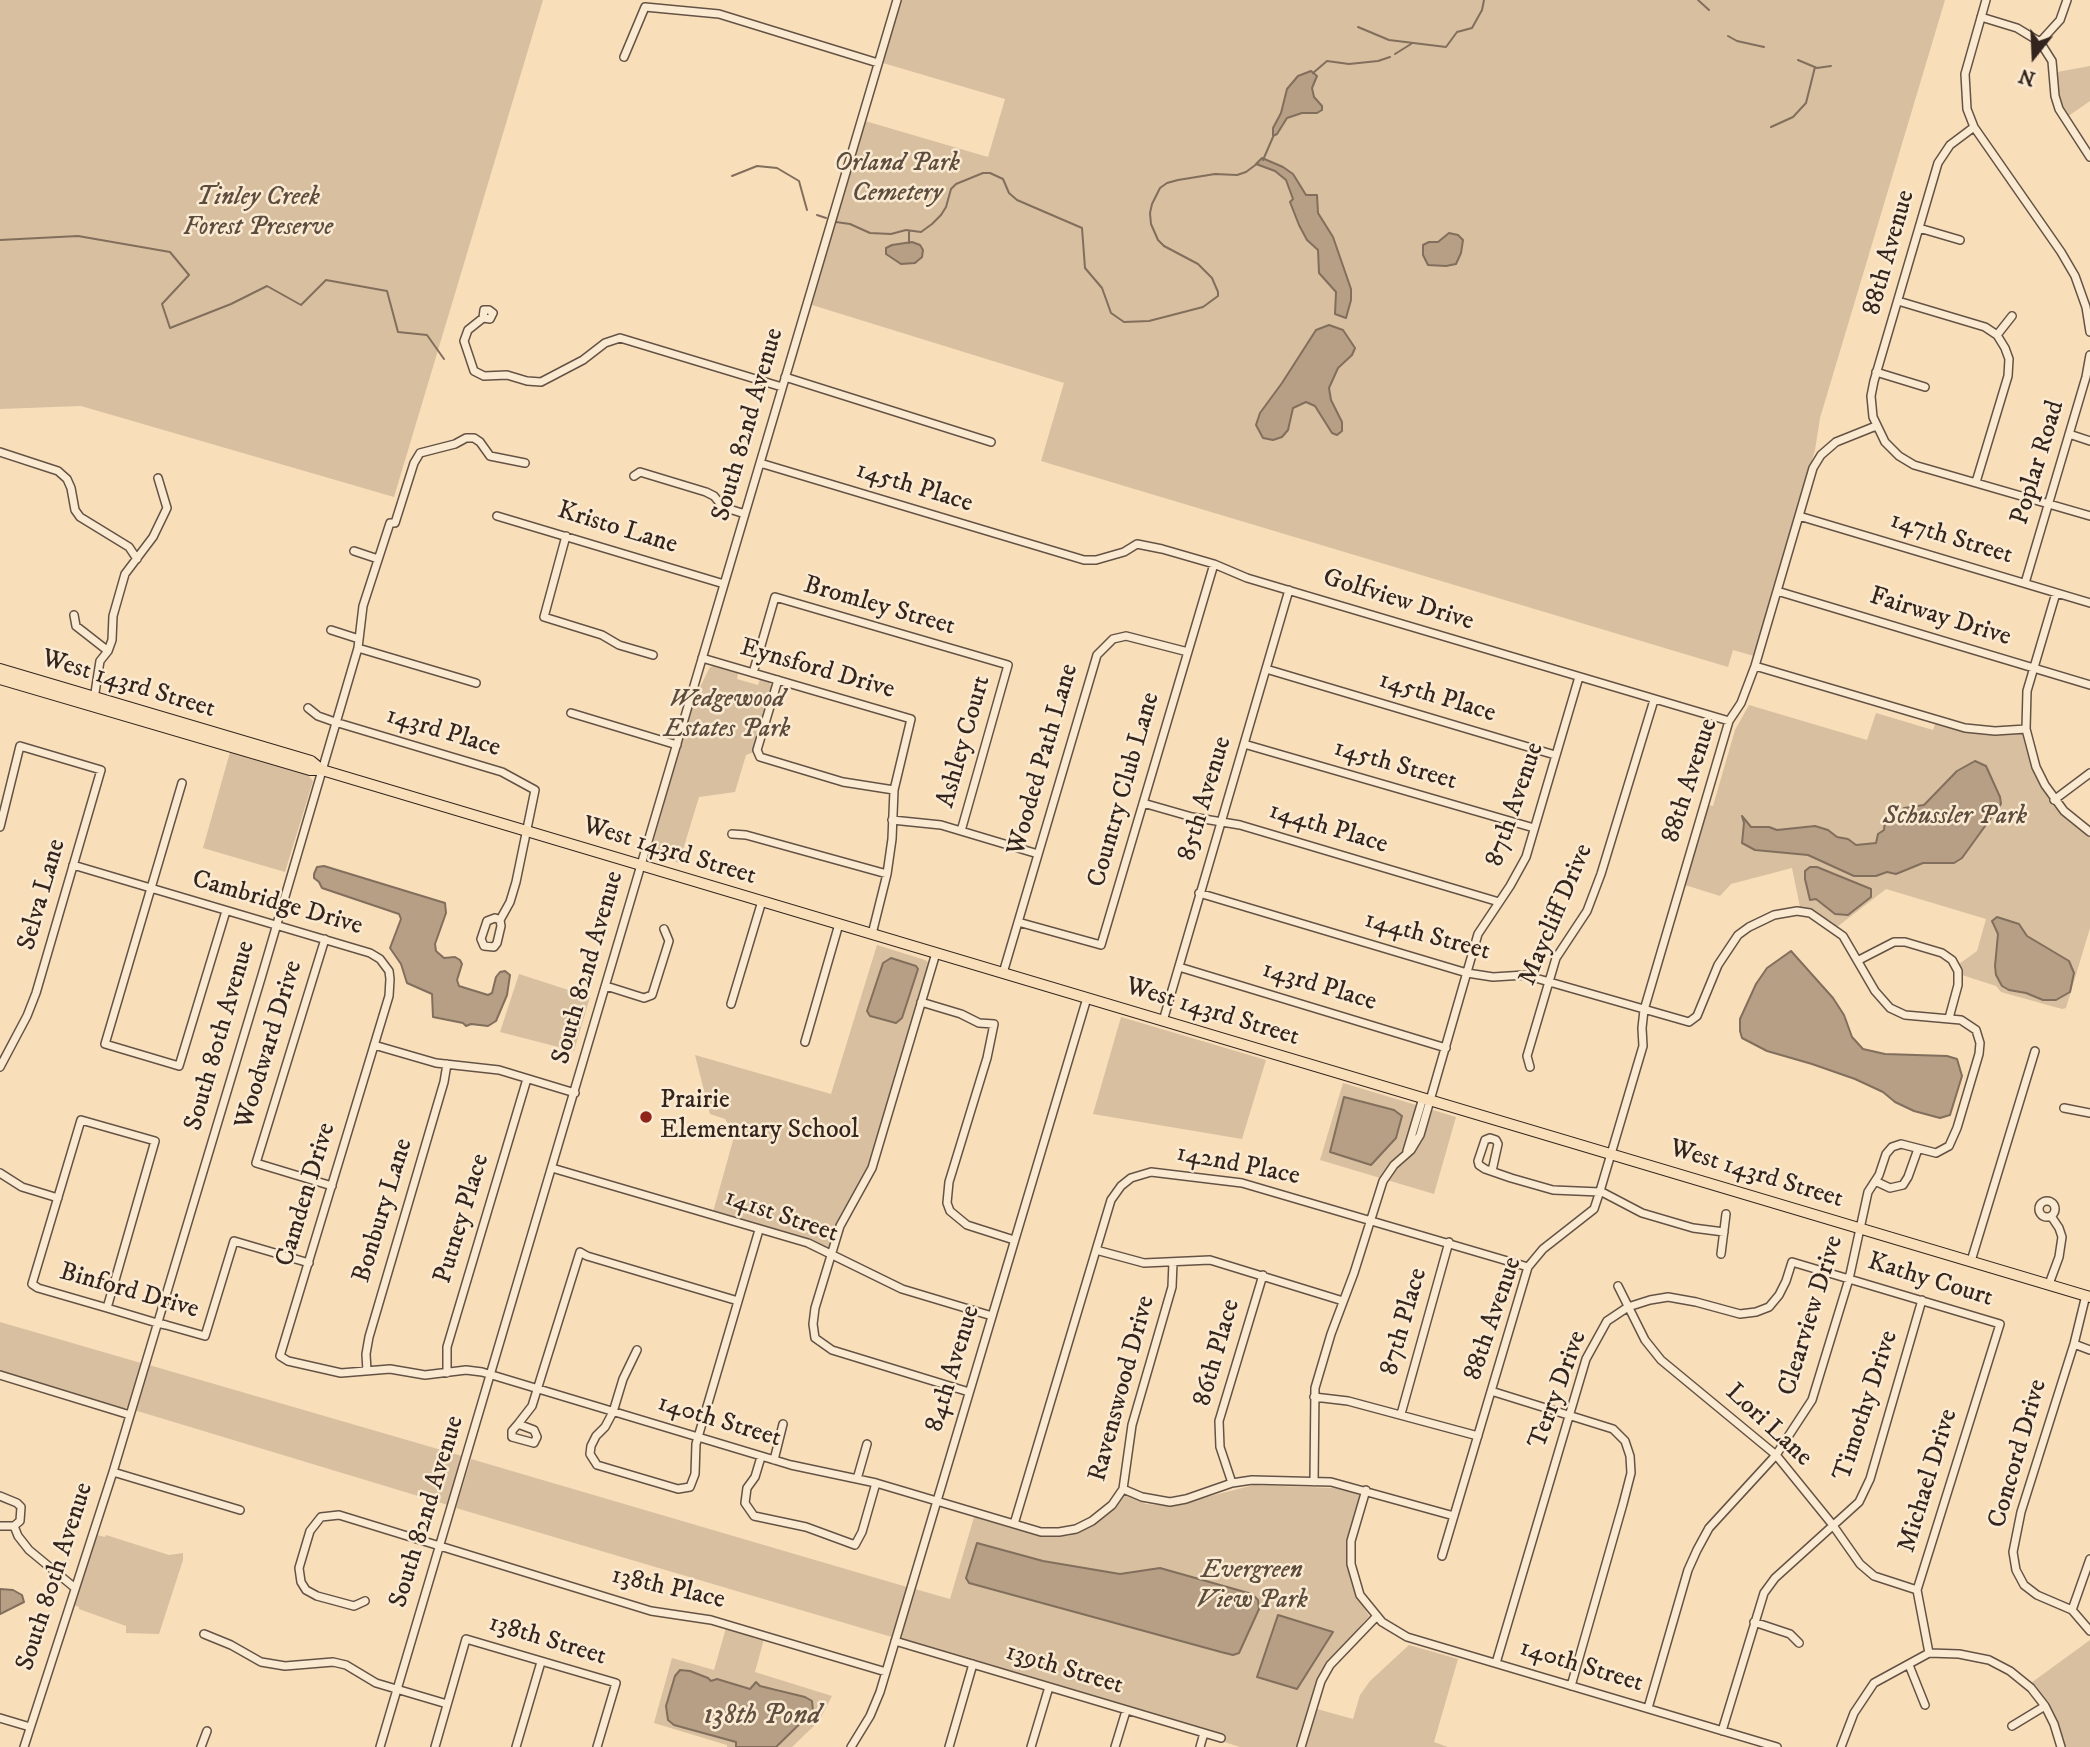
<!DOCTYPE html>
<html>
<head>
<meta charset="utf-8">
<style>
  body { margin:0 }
  #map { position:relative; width:2090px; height:1747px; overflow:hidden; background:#f9deba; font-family:"IM FELL DW Pica",serif }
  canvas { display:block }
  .north { position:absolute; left:1999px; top:21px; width:70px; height:70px; -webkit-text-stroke:5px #fbead2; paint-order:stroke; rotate:198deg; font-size:19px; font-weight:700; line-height:28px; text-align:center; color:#33251e }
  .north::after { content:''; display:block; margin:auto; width:24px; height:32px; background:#33251e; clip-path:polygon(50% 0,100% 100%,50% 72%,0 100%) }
</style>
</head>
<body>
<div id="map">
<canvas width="2090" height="1747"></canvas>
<div class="north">N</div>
</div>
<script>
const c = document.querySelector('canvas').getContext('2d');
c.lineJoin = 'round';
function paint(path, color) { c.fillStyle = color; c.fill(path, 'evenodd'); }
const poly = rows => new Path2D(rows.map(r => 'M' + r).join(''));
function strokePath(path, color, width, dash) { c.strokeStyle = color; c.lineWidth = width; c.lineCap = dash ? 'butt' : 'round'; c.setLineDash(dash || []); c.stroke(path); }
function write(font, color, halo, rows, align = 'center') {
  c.font = font + ' "IM FELL DW Pica",serif'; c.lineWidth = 5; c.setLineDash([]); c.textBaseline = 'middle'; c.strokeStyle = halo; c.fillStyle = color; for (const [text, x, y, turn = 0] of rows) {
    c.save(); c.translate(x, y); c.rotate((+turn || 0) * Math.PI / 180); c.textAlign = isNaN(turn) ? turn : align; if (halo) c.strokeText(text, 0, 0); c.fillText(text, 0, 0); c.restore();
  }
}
const green = poly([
  [0,0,543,0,394,497,81,406,0,409],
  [902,0,1945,0,1820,418,1815,450,1754,656,1733,650,1728,667,1041,461,1064,383,812,305,865,121,988,157,1005,99,883,63],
  [2090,66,2090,101,2067,117,2058,94,2057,72],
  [715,666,738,673,737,679,758,685,760,679,769,682,772,687,754,752,746,755,735,792,699,797,679,863,653,855,652,846,695,697,710,667],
  [1749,705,1867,740,1876,713,1933,730,1935,724,1976,733,2022,734,2036,777,2050,800,2071,822,2090,836,2090,928,2066,1008,2062,1009,2001,992,1996,986,1962,975,1959,964,1977,951,1986,919,1886,889,1837,927,1812,911,1800,907,1792,868,1731,884,1720,896,1685,885,1708,805,1713,806,1735,730],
  [230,752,307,774,313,781,285,872,203,848],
  [877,945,925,960,928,962,927,969,869,1167,830,1247,828,1250,713,1212,734,1137,733,1131,725,1119,710,1114,695,1055,831,1094],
  [519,974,590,997,574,1051,500,1032],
  [1121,1017,1266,1060,1242,1139,1093,1114],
  [1343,1083,1456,1117,1434,1194,1320,1160],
  [0,1322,141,1363,128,1407,122,1409,0,1372],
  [149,1365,462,1456,448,1505,134,1410],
  [471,1459,907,1587,892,1637,456,1508],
  [1254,1485,1334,1488,1356,1492,1360,1497,1347,1546,1347,1565,1357,1596,1369,1616,1328,1663,1317,1682,1297,1747,1240,1747,904,1641,901,1638,915,1589,950,1599,974,1517,1038,1536,1068,1536,1099,1521,1125,1494,1146,1504,1171,1506],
  [97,1535,105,1537,106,1535,169,1555,183,1553,183,1560,159,1634,126,1633,126,1626,79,1609,79,1607,74,1605],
  [726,1628,764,1639,755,1672,832,1696,819,1721,792,1747,776,1747,809,1716,813,1711,812,1701,805,1697,773,1688,759,1686,750,1689,717,1679,710,1681,708,1678,690,1671,682,1726,736,1742,736,1747,727,1747,727,1745,654,1723,672,1658,714,1670],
  [2090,1640,2090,1747,2065,1747,2051,1708,2031,1683],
  [1409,1645,1458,1659,1434,1742,1448,1747,1306,1747,1317,1709,1353,1719,1360,1695,1370,1681]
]);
const water = poly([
  [1311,71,1317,76,1312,88,1314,97,1322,106,1322,110,1317,113,1302,113,1287,118,1277,134,1273,136,1273,128,1281,113,1287,89,1298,76,1311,71],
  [1262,158,1283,167,1293,174,1306,195,1317,195,1318,213,1333,237,1351,289,1351,300,1346,318,1335,314,1336,292,1319,273,1318,250,1307,240,1299,225,1290,202,1293,199,1286,180,1275,171,1256,164,1262,158],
  [1449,233,1458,235,1463,240,1461,253,1456,264,1446,266,1428,265,1423,255,1423,245,1429,242,1438,242,1449,233],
  [912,242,920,245,923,250,922,257,915,263,901,264,886,254,886,248,892,245,912,242],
  [1329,325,1343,330,1355,348,1352,355,1338,368,1329,388,1331,400,1342,422,1342,431,1337,435,1332,433,1315,406,1306,402,1293,408,1288,430,1282,437,1273,440,1263,438,1256,425,1260,413,1282,383,1316,330,1329,325],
  [1975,761,1986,766,2000,797,2001,804,1962,858,1954,863,1923,863,1896,874,1887,872,1876,876,1854,876,1808,855,1755,850,1742,843,1744,823,1742,816,1751,827,1769,827,1777,830,1815,826,1828,830,1837,837,1848,839,1856,845,1876,843,1878,834,1884,830,1885,820,1895,819,1904,808,1924,805,1957,771,1975,761],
  [324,866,445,903,446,913,435,944,436,951,444,958,455,957,460,960,462,964,457,980,459,986,488,995,492,993,496,977,500,972,505,971,510,975,507,995,496,1021,488,1026,471,1024,466,1026,463,1023,433,1017,432,994,407,983,401,964,390,948,401,919,399,914,322,888,319,882,314,878,314,874,317,867,324,866],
  [1810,867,1817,867,1871,889,1871,897,1848,915,1835,914,1816,899,1810,900,1805,879,1805,871,1810,867],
  [1997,917,2019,924,2027,936,2069,961,2074,973,2070,992,2056,1000,2043,1000,2026,993,2009,990,2002,986,1996,975,1995,966,1998,934,1992,921,1997,917],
  [1791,951,1833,998,1844,1015,1852,1037,1863,1049,1885,1054,1947,1056,1957,1059,1962,1076,1950,1115,1940,1118,1914,1111,1895,1102,1883,1092,1855,1079,1812,1064,1767,1051,1742,1038,1740,1031,1740,1019,1756,984,1767,968,1791,951],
  [891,958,916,966,918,969,902,1018,896,1023,870,1016,867,1011,883,963,891,958],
  [1344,1097,1394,1110,1402,1116,1396,1138,1371,1165,1330,1152,1344,1097],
  [977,1543,1043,1561,1120,1574,1160,1568,1252,1594,1258,1600,1259,1609,1239,1653,1233,1655,1221,1652,969,1583,966,1578,977,1543],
  [0,1589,13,1590,22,1595,24,1602,0,1614,0,1589],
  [1278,1615,1333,1632,1297,1689,1257,1677,1278,1615],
  [680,1670,690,1671,708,1678,711,1681,717,1679,750,1689,756,1682,760,1686,805,1697,812,1701,813,1711,776,1747,736,1747,736,1742,674,1725,668,1720,666,1706,675,1676,680,1670]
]);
const stream = poly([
  [1698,0,1709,10],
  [1358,27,1389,40,1446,47,1457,32,1472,28,1482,10,1484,0],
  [1728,36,1737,41,1764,47],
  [1395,54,1411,44],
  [1798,60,1817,68,1831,66],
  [1313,73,1327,61,1349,64,1378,61,1390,57],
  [1771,127,1793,117,1806,103,1815,67],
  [1263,160,1273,137],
  [732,176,757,166,777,168,799,181,807,210],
  [817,215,826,218],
  [836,222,850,224,870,233,891,234,906,230,921,232,932,224,941,215,946,207,951,189,956,184,983,173,990,173,1003,179,1009,193,1017,200,1082,228,1085,268,1102,288,1111,313,1124,322,1149,321,1203,307,1218,296,1218,292,1212,278,1198,264,1164,246,1158,240,1151,224,1150,213,1152,204,1160,188,1167,183,1178,180,1215,174,1237,175,1246,172,1258,163],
  [0,240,78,236,170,252,189,275,162,304,170,328,231,304,267,286,301,305,326,280,387,291,398,332,427,335,444,359],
  [909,243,909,231]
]);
const minor = poly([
  [1986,0,1965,74,1967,109,1974,127,2061,252,2075,276,2086,307,2090,332],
  [1981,17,2017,28,2040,42,2052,61,2055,96,2059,109,2090,157],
  [2040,42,2060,20,2067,0],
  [624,57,645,7,719,14,878,63],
  [1974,127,1950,145,1938,163,1874,381,1871,396,1873,417,1885,442,1899,456,1914,465,2090,516],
  [1919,228,1960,240],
  [1898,301,1985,327,1997,335,2005,348,2009,359,2008,376,1976,482],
  [483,318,484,310,489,310,493,313,490,319,483,318,468,330,464,341,474,371,484,376,507,375,527,381,541,382,583,360,605,343,620,338,782,387],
  [1997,335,2012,316],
  [1876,372,1925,387],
  [785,377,991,442],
  [2069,434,2090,441],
  [0,452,58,471,67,479,71,488,75,510,80,517,129,547,137,559],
  [760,463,1084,560,1096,560,1124,552,1137,544,1162,549,1214,564,1247,578,1729,721],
  [634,476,640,472,706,492,714,496,723,507,745,514],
  [497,516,724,584],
  [1799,516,2090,603],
  [566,536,544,617,602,635,619,645,653,655],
  [354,551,378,559],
  [2025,583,2086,377,2090,355],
  [1777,591,2090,685],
  [2056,593,2027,691,2026,729,2036,767,2045,785,2064,811,2090,832],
  [74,615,76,626,108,651],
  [331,630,359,639],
  [358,648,476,683],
  [702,658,911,719,894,790,892,839,887,874,872,934],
  [1755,666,1965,728,1995,731,2026,729],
  [1266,669,1555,755],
  [753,673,775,597,1008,665,961,831],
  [778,680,757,750,760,757,843,782,894,790],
  [94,699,100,661,108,651,112,640,113,616,125,574,153,537,167,508,158,478],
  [308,708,318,716,335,722,502,772,535,790,516,882,510,902,500,920,501,926,497,943,494,947,484,946,481,939,487,921,495,918,500,920],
  [571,713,677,745],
  [1244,744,1534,828],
  [182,783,105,1044,179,1066,226,911],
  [2054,800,2090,773],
  [1143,803,1192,817,1240,825,1499,902],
  [892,820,941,825,1038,854],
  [0,827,20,746,101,770,36,993,27,1016,0,1067],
  [732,834,746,835,887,874],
  [73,865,370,953,380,959,389,971,390,979,389,996,280,1356,288,1361,341,1373,390,1369,425,1375,466,1370,482,1372,791,1465,876,1483,1041,1532,1059,1532,1076,1529,1092,1521,1112,1505,1123,1489,1132,1425,1172,1287,1173,1262],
  [1199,893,1467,973,1493,977,1525,975,1689,1022,1697,1016,1718,965,1738,935,1749,927,1774,915,1797,911,1810,913,1843,936,1875,991,1890,1008,1905,1015,1961,1020,1976,1030,1980,1043,1979,1054,1957,1128,1949,1146,1936,1153,1901,1144,1892,1147,1886,1154,1879,1175,1868,1192,1849,1279,1812,1400,1776,1455,1709,1528,1697,1550,1688,1570,1648,1708],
  [1018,922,1101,945,1214,564],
  [325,939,256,1163,332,1186],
  [936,953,872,1168,840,1226,815,1308,813,1324,815,1338,832,1350,969,1392],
  [1859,960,1894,942,1905,942,1942,953,1952,960,1958,971,1958,985,1949,1018],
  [1179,967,1446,1048],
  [1003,973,1097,655,1113,639,1126,636,1188,652],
  [606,986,644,998,652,995,669,941,664,929],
  [921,1002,961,1014,979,1023,994,1024,987,1058,949,1182,947,1203,950,1211,967,1225,1014,1240],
  [731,1004,762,901],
  [1163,1021,1289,590],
  [805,1042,839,924],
  [374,1045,436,1063,499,1070,575,1093],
  [1530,1067,1527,1056,1556,958,1587,911,1601,874,1654,700],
  [2064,1108,2090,1113],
  [1407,1151,1423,1098],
  [552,1168,808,1243,902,1289,992,1316],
  [1492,1171,1498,1144,1496,1140,1490,1138,1485,1140,1478,1161,1479,1165,1485,1169,1511,1178,1553,1190,1600,1192],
  [0,1173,22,1187,58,1198],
  [1875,1181,1890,1188,1903,1185,1908,1177,1918,1149],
  [1600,1191,1642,1213,1693,1228,1724,1232],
  '2039 1209a8 8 0 1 1 16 0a8 8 0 1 1-16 0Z',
  [1096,1250,1144,1263,1210,1260,1343,1301],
  [1721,1254,1726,1214],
  [1971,1261,2035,1051],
  [2049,1284,2059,1257,2062,1237,2059,1228,2051,1216],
  [1618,1286,1645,1340,1661,1360,1776,1455,1832,1524,1860,1564,1874,1576,1917,1590],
  [2086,1295,2074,1344,2021,1512,2013,1552,2016,1570,2024,1585,2037,1595,2072,1610,2090,1631],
  [107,1308,155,1141,81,1120,32,1284,38,1288,107,1308,157,1323,166,1325,205,1336,234,1241,309,1263],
  [2074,1344,2090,1350],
  [637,1350,623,1379,613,1412,605,1427,596,1436,591,1446,590,1454,597,1465,678,1489,690,1487,695,1474,696,1444,759,1230],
  [367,1371,366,1354,369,1337,444,1082,447,1064],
  [447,1373,447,1347,527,1079],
  [0,1375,130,1415],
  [1491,1391,1613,1429,1625,1441,1630,1456,1631,1473,1623,1504,1571,1686],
  [1314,1397,1348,1401,1478,1436],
  [1401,1414,1449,1242],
  [518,1424,534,1430,537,1437,534,1443,512,1437,512,1431,518,1424,532,1406,580,1252,587,1256,738,1301],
  [761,1457,755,1477,747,1488,745,1503,754,1516,806,1527,855,1545,862,1532,876,1483],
  [774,1460,783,1424],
  [113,1472,240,1510],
  [857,1479,867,1444],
  [1314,1482,1315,1388,1331,1334,1354,1273,1383,1181,1394,1165,1411,1150,1420,1135,1478,934,1510,886,1526,857,1579,677],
  [1232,1483,1220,1447,1219,1421,1263,1275],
  [1123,1489,1142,1497,1170,1502,1186,1499,1232,1483,1252,1480,1331,1482,1454,1516],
  [1366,1490,1351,1541,1351,1564,1360,1595,1382,1622,1407,1637,1777,1747],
  [0,1496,17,1503,21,1507,20,1521,14,1526],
  [1014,1524,1111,1200,1121,1186,1131,1178,1151,1172,1242,1183,1528,1267],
  [0,1526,14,1526,18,1536,29,1550,75,1588],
  [1442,1556,1528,1267,1543,1249,1594,1209,1600,1191,1643,1046,1642,1028,1644,1010,1729,721,1741,703,1755,666,1813,468,1821,455,1836,442,1876,426],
  [365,1601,354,1606,317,1596,306,1590,301,1582,299,1568,310,1531,321,1517,339,1515,651,1611,711,1620,886,1672],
  [2072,1610,2090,1559],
  [1754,1622,1790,1634,1799,1643],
  [204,1634,231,1645,261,1662,285,1666,333,1662,346,1665,376,1683,447,1704],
  [895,1641,1221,1738],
  [1929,1653,1959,1654,1989,1660,2010,1671,2031,1688,2045,1706,2054,1724,2061,1747],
  [1496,1663,1586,1359,1607,1321,1628,1307,1650,1300,1668,1297,1696,1302,1740,1314,1756,1312,1769,1307,1779,1295,1786,1281,1792,1262,2000,1324,1917,1590,1929,1653],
  [1909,1665,1925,1705],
  [0,1718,30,1727],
  [2012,1726,2045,1706],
  [1722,1731,1764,1593,1775,1578,1859,1502,1870,1479,1922,1300],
  [24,1747,113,1472,262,975,358,648,363,606,390,523,395,523,414,463,420,453,455,444,466,438,474,438,480,442,490,456,525,463],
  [201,1747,207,1731],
  [380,1747,897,0],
  [435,1747,466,1639,616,1683,597,1747],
  [516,1747,541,1662],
  [851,1747,870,1716,880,1692,1087,998],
  [949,1747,973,1664],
  [1031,1747,1049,1687],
  [1115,1747,1126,1711],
  [1200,1747,1204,1733],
  [1301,1747,1321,1681,1330,1665,1376,1617],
  [1841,1747,1854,1713,1874,1683,1929,1653]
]);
const major = poly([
  [0,669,311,761,322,770],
  [0,679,310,770,322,770,2090,1297]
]);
const markers = [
  [646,1117,7,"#8f2418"]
];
const parkNames = [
  ["Orland Park",897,165],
  ["Cemetery",897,195],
  ["Tinley Creek",258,199],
  ["Forest Preserve",258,229],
  ["Wedgewood",727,701],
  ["Estates Park",727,731],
  ["Schussler Park",1955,818],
  ["Evergreen",1252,1572],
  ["View Park",1252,1602]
];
const streetNames = [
  ["88th Avenue",1890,253,-74],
  ["South 82nd Avenue",749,425,-74],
  ["Poplar Road",2039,463,-73],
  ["145th Place",914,488,17],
  ["Kristo Lane",617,529,17],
  ["147th Street",1951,539,17],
  ["Golfview Drive",1398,601,17],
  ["Bromley Street",879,607,16],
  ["Fairway Drive",1940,618,17],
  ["Eynsford Drive",817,670,16],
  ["West 143rd Street",128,685,17],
  ["145th Place",1437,698,17],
  ["143rd Place",443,733,17],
  ["Ashley Court",965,742,-74],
  ["Wooded Path Lane",1044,760,-74],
  ["145th Street",1395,766,16],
  ["88th Avenue",1691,781,-72],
  ["Country Club Lane",1125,790,-74],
  ["85th Avenue",1206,799,-73],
  ["87th Avenue",1516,805,-71],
  ["144th Place",1328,829,17],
  ["West 143rd Street",669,852,17],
  ["Selva Lane",43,895,-74],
  ["Cambridge Drive",277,904,16],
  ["Maycliff Drive",1557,915,-67],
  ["144th Street",1427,937,15],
  ["South 82nd Avenue",589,968,-74],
  ["143rd Place",1319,987,17],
  ["West 143rd Street",1212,1013,17],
  ["South 80th Avenue",221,1036,-74],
  ["Woodward Drive",270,1045,-73],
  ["142nd Place",1238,1166,11],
  ["West 143rd Street",1756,1175,17],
  ["Camden Drive",307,1195,-73],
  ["Bonbury Lane",384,1211,-73],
  ["141st Street",781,1217,19],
  ["Putney Place",463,1219,-73],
  ["Kathy Court",1930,1281,17],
  ["Binford Drive",129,1292,16],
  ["Clearview Drive",1812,1316,-73],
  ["88th Avenue",1494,1319,-71],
  ["87th Place",1405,1322,-74],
  ["86th Place",1218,1353,-74],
  ["84th Avenue",954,1369,-73],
  ["Ravenswood Drive",1123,1389,-75],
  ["Terry Drive",1559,1390,-70],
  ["Timothy Drive",1867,1406,-72],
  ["140th Street",719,1422,17],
  ["Lori Lane",1768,1426,43],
  ["Concord Drive",2019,1454,-74],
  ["Michael Drive",1929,1481,-73],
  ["South 82nd Avenue",428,1512,-73],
  ["South 80th Avenue",56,1577,-72],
  ["138th Place",668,1589,13],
  ["138th Street",547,1641,17],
  ["140th Street",1581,1667,17],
  ["139th Street",1064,1670,17]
];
const poiNames = [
  ["Prairie",660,1102],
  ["Elementary School",660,1132]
];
const waterNames = [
  ["138th Pond",762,1717]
];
paint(green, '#d7bf9f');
paint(water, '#b69f85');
strokePath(water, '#826e5c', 2);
strokePath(stream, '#826e5c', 2);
strokePath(minor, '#645345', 10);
strokePath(major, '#33251e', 12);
strokePath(minor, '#fbead2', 7);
strokePath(major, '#f9deba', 10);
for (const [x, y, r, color] of markers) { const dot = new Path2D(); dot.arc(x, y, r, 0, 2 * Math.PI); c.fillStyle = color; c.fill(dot); strokePath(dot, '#fbead2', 2.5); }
write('italic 26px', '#5c4c3e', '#fbead2', parkNames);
write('26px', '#33251e', '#fbead2', streetNames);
write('26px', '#33251e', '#fbead2', poiNames, 'left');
write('italic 28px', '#615042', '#fbead2', waterNames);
</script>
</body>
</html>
